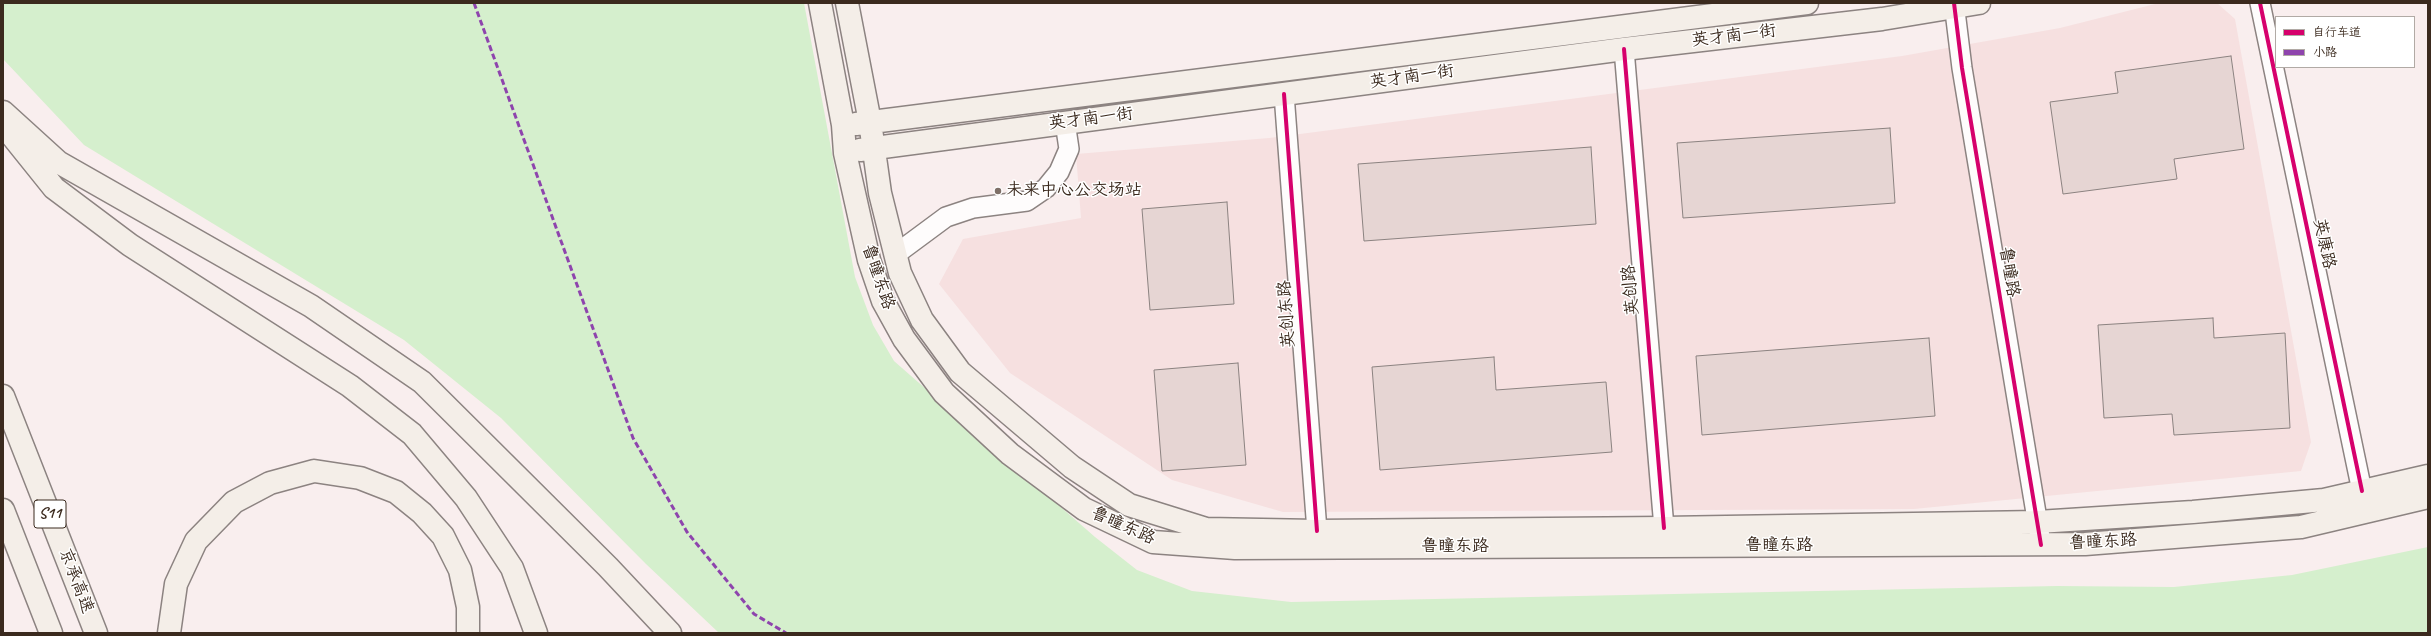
<!DOCTYPE html>
<html>
<head>
<meta charset="utf-8">
<style>
  body { margin:0 }
  #map { position:relative; width:2431px; height:636px; overflow:hidden; background:#f9eeee; font-family:Caveat,"LXGW WenKai TC",sans-serif }
  canvas { display:block }
  .frame { position:absolute; inset:0; border:4px solid #3b2a1e; pointer-events:none }
  .legend { position:absolute; left:2275px; top:16px; width:140px; height:52px; box-sizing:border-box; background:#fff; border:1px solid #b1aaa5; margin:0; padding:5px 7px; list-style:none; font-size:12px; color:#3b2a1e }
  .legend li { display:flex; align-items:center; gap:8px; height:20px }
  .legend b { width:20px; border:1px solid #b1aaa5 }
</style>
</head>
<body>
<div id="map">
<canvas width="2431" height="636"></canvas>
<div class="frame"></div>
<ul class="legend">
<li><b style="height:5px;background:#d6006c"></b>自行车道</li>
<li><b style="height:5px;background:#8e44ad"></b>小路</li>
</ul>
</div>
<script>
const c = document.querySelector('canvas').getContext('2d');
c.lineJoin = 'round';
function paint(path, color) { c.fillStyle = color; c.fill(path, 'evenodd'); }
const poly = rows => new Path2D(rows.map(r => 'M' + r).join(''));
function strokePath(path, color, width, dash) { c.strokeStyle = color; c.lineWidth = width; c.lineCap = dash ? 'butt' : 'round'; c.setLineDash(dash || []); c.stroke(path); }
function write(font, color, halo, rows, align = 'center') {
  c.font = font + ' Caveat,"LXGW WenKai TC",sans-serif'; c.lineWidth = 3; c.setLineDash([]); c.textBaseline = 'middle'; c.strokeStyle = halo; c.fillStyle = color; for (const [text, x, y, turn = 0] of rows) {
    c.save(); c.translate(x, y); c.rotate((+turn || 0) * Math.PI / 180); c.textAlign = isNaN(turn) ? turn : align; if (halo) c.strokeText(text, 0, 0); c.fillText(text, 0, 0); c.restore();
  }
}
const built = poly([
  [2159,3,2217,3,2235,19,2311,442,2301,471,1914,509,1283,512,1172,480,1010,373,939,284,963,239,1081,218,1076,154,1269,138,1902,56,2060,28]
]);
const green = poly([
  [3,3,804,3,855,277,873,325,894,361,1095,537,1137,570,1192,591,1291,602,2057,586,2174,587,2292,575,2428,547,2428,633,719,633,646,564,501,418,404,340,84,145,3,59]
]);
const building = poly([
  [2231,56,2244,149,2174,159,2177,179,2063,194,2050,102,2118,93,2115,72,2231,56],
  [1890,128,1895,203,1683,218,1677,143,1890,128],
  [1591,147,1596,224,1364,241,1358,164,1591,147],
  [1227,202,1234,304,1150,310,1142,209,1227,202],
  [2213,318,2214,338,2285,333,2290,428,2174,435,2172,414,2104,418,2098,325,2213,318],
  [1929,338,1935,416,1702,435,1696,356,1929,338],
  [1494,357,1496,390,1606,382,1612,452,1380,470,1372,367,1494,357],
  [1238,363,1246,465,1162,471,1154,370,1238,363]
]);
const minor = poly([
  [1954,3,1962,68,2040,537],
  [2260,3,2362,491],
  [1624,49,1664,528],
  [1284,94,1317,531],
  [896,254,946,217,973,208,1027,201,1046,188,1059,172,1069,149,1065,122]
]);
const major = poly([
  [820,3,843,125,845,153,869,260,883,301,904,339,944,393,1010,454,1084,509,1153,542,1235,548,2085,544,2301,527,2428,497],
  [847,3,870,122,880,193,900,273,922,320,960,372,1072,467,1129,505,1206,529,1317,531,1664,528,2038,522,2193,512,2324,500,2428,476],
  [856,124,1807,3],
  [860,150,1624,49,1882,19,1979,3]
]);
const highway = poly([
  [3,112,58,162,311,306,422,382,608,567,670,633],
  [9,132,54,188,130,245,350,386,412,434,466,498,512,568,536,633],
  [3,396,96,633],
  [3,510,51,633],
  [169,633,176,584,196,541,234,502,270,483,314,471,360,478,396,492,422,513,443,536,460,570,468,607,468,633]
]);
const quiet = poly([
  [474,3,633,438,687,532,754,614,786,633]
]);
const cycleway = poly([
  [1954,3,1962,68,2041,545],
  [2260,3,2362,491],
  [1624,49,1664,528],
  [1284,94,1317,531]
]);
const markers = [
  [998,191,4,"#7e6f67"]
];
const shields = [
  [50,514,32]
];
const shieldNames = [
  ["S11",50,514]
];
const streetNames = [
  ["英才南一街",1734,36,-7],
  ["英才南一街",1412,77,-8],
  ["英才南一街",1091,119,-7],
  ["英康路",2324,244,78],
  ["鲁瞳路",2009,272,81],
  ["鲁瞳东路",878,277,71],
  ["英创路",1631,290,-95],
  ["英创东路",1287,314,-94],
  ["鲁瞳东路",1123,526,24],
  ["鲁瞳东路",2103,542,-3],
  ["鲁瞳东路",1779,546],
  ["鲁瞳东路",1455,547],
  ["京承高速",76,581,69]
];
const poiNames = [
  ["未来中心公交场站",1006,191]
];
paint(built, '#f6e0e0');
paint(green, '#d5efcd');
paint(building, '#e6d5d3');
strokePath(building, '#8c8381', 1);
strokePath(minor, '#8c8381', 22);
strokePath(major, '#8c8381', 25);
strokePath(highway, '#8c8381', 25);
strokePath(minor, '#fefcfc', 19);
strokePath(major, '#f4eee8', 22);
strokePath(highway, '#f4eee8', 22);
strokePath(quiet, '#8e44ad', 3, [6, 3]);
strokePath(cycleway, '#d6006c', 4);
for (const [x, y, r, color] of markers) { const dot = new Path2D(); dot.arc(x, y, r, 0, 2 * Math.PI); c.fillStyle = color; c.fill(dot); strokePath(dot, '#fff', 1.5); }
for (const [x, y, w] of shields) { const box = new Path2D(); box.roundRect(x - w / 2, y - 14, w, 28, 3); c.fillStyle = '#fff'; c.fill(box); strokePath(box, '#3b2a1e', 1); }
write('bold 16px', '#3b2a1e', null, shieldNames);
write('17px', '#3b2a1e', '#fff', streetNames);
write('17px', '#3b2a1e', '#fff', poiNames, 'left');
</script>
</body>
</html>
